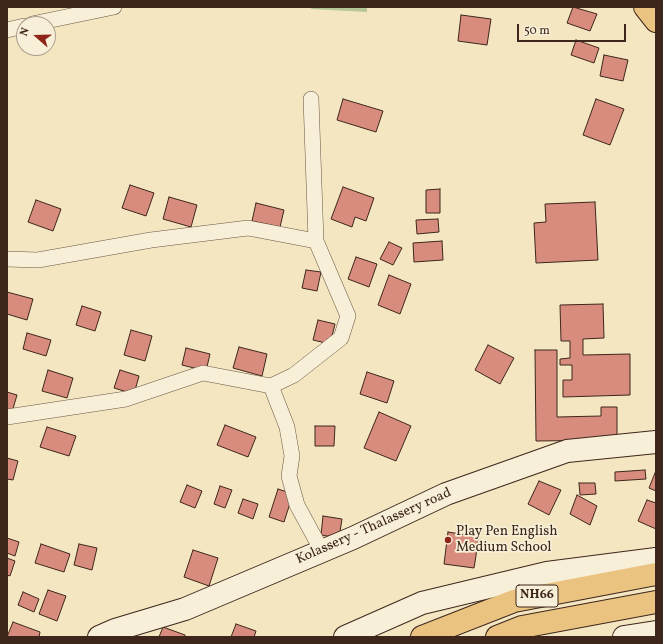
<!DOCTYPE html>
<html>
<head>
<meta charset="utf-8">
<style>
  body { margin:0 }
  #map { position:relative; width:663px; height:644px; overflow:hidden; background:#f3e6c1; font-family:Vollkorn,serif }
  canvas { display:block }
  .frame { position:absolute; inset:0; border:8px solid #3e261c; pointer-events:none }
  .north { position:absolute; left:16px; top:16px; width:40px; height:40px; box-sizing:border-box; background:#f7efd7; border:1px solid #ad9f8c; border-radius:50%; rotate:290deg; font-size:11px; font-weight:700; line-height:16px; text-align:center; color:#3e261c }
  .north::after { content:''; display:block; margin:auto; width:14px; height:18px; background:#8f2418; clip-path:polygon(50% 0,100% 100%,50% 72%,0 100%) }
  .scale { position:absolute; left:517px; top:24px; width:109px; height:18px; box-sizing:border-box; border:2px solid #3e261c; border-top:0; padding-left:5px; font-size:12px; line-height:14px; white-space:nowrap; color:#3e261c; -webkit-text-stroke:3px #f7efd7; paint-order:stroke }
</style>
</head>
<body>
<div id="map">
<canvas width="663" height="644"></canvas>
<div class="frame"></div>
<div class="north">N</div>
<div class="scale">50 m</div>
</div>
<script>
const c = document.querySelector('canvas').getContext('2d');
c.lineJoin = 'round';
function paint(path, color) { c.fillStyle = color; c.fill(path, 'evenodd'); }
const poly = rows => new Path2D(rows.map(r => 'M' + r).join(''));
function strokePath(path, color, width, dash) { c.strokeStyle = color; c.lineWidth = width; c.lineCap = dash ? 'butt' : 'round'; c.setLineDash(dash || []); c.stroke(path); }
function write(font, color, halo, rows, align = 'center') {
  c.font = font + ' Vollkorn,serif'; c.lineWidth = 3.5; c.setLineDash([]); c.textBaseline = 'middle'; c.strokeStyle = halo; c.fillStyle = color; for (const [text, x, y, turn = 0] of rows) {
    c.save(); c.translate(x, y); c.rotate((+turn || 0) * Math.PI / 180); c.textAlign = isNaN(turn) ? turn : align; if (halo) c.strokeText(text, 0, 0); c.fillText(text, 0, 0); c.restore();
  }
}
const green = poly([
  [312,7,367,7,367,12,311,9]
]);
const building = poly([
  [573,7,597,14,590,31,567,23,573,7],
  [461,15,491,19,487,45,458,41,461,15],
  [576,40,599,48,594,63,571,55,576,40],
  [604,55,628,60,623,81,600,76,604,55],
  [343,99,383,111,376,132,337,120,343,99],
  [596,99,624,109,610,145,583,135,596,99],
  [130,185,154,193,146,216,122,208,130,185],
  [343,187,374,198,366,221,355,217,352,227,331,219,343,187],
  [440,189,440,213,426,213,426,190,440,189],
  [169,197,197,205,191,227,163,219,169,197],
  [36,200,61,209,53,231,28,222,36,200],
  [595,202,598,260,536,263,534,223,546,222,545,204,595,202],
  [256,203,284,210,280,227,252,221,256,203],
  [438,219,439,232,417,234,416,220,438,219],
  [442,241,443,260,414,262,413,243,442,241],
  [389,242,402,248,393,265,380,259,389,242],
  [356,257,377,264,369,287,348,279,356,257],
  [306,270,321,272,317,291,302,288,306,270],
  [389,275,411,284,400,314,378,305,389,275],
  [7,292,33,299,27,320,7,314,7,292],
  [603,304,604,338,583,339,583,355,630,354,630,395,563,397,563,380,572,380,572,365,560,365,560,359,570,358,570,341,561,341,560,305,603,304],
  [82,306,101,312,95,331,76,325,82,306],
  [318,320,335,324,330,344,313,340,318,320],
  [131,330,152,336,145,361,124,355,131,330],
  [27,333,51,340,46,356,23,349,27,333],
  [488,345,514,358,500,384,475,370,488,345],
  [239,347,267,354,262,376,233,368,239,347],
  [186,348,210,354,206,371,182,365,186,348],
  [535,350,557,350,557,417,601,416,601,407,617,407,617,440,536,441,535,350],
  [48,370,73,378,67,398,42,391,48,370],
  [120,370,139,376,134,394,114,388,120,370],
  [367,372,394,381,387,403,360,394,367,372],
  [7,392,17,395,12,412,7,410,7,392],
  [379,412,411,426,396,461,364,448,379,412],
  [225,425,256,437,248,457,217,445,225,425],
  [315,426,335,426,334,446,315,446,315,426],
  [47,427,76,436,69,456,40,447,47,427],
  [7,458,18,461,13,480,7,479,7,458],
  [645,470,646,479,615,481,615,472,645,470],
  [655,473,656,473,656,491,649,488,655,473],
  [539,481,561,490,549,515,528,504,539,481],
  [579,483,595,483,596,494,580,495,579,483],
  [187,485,202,491,195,508,180,502,187,485],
  [220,486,232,490,225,508,214,504,220,486],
  [278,489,293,494,284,522,269,517,278,489],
  [577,495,597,506,590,525,570,514,577,495],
  [243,499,258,504,253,519,238,513,243,499],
  [647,500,656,503,656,529,638,521,647,500],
  [323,516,342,519,339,538,321,535,323,516],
  [448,532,479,537,474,568,444,564,448,532],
  [7,538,19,542,15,556,7,553,7,538],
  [41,544,70,554,64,572,35,563,41,544],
  [79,544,97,548,92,570,74,565,79,544],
  [193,550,218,558,209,586,184,577,193,550],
  [7,558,15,561,10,576,7,575,7,558],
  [48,590,66,596,57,621,39,614,48,590],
  [23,592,39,599,34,612,18,605,23,592],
  [13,622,40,632,39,637,7,637,13,622],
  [236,624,256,631,254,637,231,637,236,624],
  [163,627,185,635,185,637,159,637,163,627]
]);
const street = poly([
  [32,24,114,7],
  [7,30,24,26],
  [7,259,38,260,151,240,248,228,316,241],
  [271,386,287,427,292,456,289,476,297,505,322,551],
  [7,417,126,399,203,373,271,386,294,375,341,338,348,316,316,241,311,99]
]);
const secondary = poly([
  [99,637,115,630,185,609,353,538,446,494,567,451,656,442],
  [345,637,422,603,547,573,656,559],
  [624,637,656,632]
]);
const primary = poly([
  [645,7,656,21]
]);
const highway = poly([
  [422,637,514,601,656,574],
  [497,637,522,627,656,602]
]);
const markers = [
  [448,540,4,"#8f2418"]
];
const shields = [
  [537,596,42]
];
const shieldNames = [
  ["NH66",537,596]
];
const streetNames = [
  ["Kolassery - Thalassery road",374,527,-24]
];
const poiNames = [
  ["Play Pen English",456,532],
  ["Medium School",456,548]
];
paint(green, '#b5c697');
paint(building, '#d88c7d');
strokePath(building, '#3e261c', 1);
strokePath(street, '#6b5645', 16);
strokePath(secondary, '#3e261c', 24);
strokePath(primary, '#3e261c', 24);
strokePath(highway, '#3e261c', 24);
strokePath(street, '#f7efd7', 15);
strokePath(secondary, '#f7efd7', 22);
strokePath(primary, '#eac380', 22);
strokePath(highway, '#eac380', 22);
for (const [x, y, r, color] of markers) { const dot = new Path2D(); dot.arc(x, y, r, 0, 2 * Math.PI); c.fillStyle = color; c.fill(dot); strokePath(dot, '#f7efd7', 1.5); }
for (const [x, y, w] of shields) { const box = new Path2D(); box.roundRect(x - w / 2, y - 11, w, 22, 3); c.fillStyle = '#f7efd7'; c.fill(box); strokePath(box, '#3e261c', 1); }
write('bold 13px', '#3e261c', null, shieldNames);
write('14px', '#3e261c', '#f7efd7', streetNames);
write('14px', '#3e261c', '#f7efd7', poiNames, 'left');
</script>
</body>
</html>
